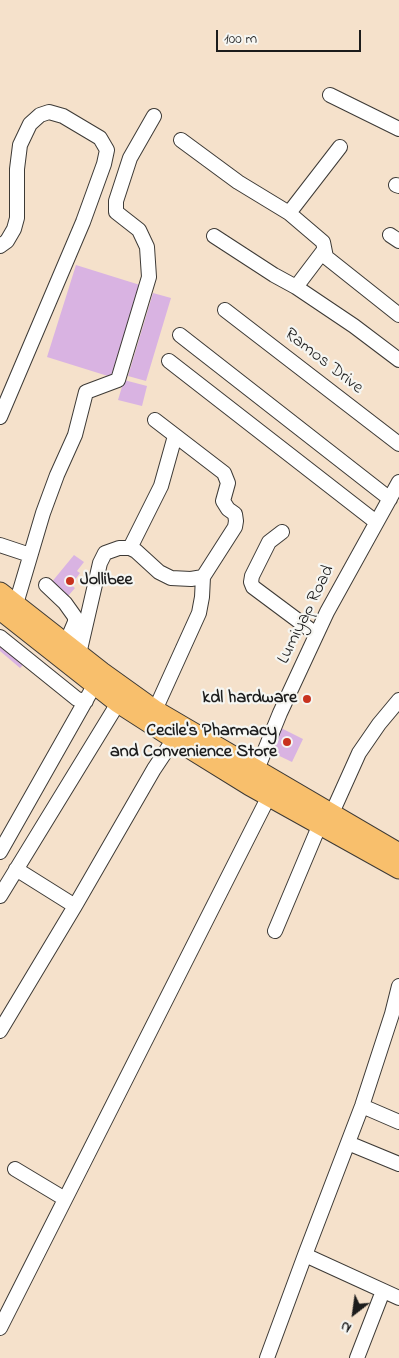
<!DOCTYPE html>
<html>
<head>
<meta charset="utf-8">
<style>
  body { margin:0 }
  #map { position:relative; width:399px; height:1358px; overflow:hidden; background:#f5e1cb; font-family:"Indie Flower",sans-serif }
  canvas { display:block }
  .north { position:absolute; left:329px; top:1288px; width:50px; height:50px; -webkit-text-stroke:4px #f6f6f2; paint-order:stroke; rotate:210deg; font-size:14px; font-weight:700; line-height:20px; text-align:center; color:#1c1c1c }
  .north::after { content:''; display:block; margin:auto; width:18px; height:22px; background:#1c1c1c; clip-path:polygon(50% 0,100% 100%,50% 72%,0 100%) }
  .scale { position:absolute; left:216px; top:30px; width:145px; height:22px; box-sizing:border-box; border:2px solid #1c1c1c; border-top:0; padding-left:6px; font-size:15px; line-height:18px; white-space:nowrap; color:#1c1c1c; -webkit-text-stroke:4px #f6f6f2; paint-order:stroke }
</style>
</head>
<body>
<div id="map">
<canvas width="399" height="1358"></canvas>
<div class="north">N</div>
<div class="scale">100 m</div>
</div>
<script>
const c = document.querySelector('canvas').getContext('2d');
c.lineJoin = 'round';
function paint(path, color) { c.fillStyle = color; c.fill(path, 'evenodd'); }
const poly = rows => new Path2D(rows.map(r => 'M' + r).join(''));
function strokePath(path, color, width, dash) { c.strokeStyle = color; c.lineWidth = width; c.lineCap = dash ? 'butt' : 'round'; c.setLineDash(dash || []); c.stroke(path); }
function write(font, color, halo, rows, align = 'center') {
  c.font = font + ' "Indie Flower",sans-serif'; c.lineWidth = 4.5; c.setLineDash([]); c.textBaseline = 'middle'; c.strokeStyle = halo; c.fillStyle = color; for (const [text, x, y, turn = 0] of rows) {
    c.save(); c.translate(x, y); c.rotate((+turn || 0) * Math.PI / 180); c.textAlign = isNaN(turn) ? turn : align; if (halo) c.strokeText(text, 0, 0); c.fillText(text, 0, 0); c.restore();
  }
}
const building = poly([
  [76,265,140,285,111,377,47,357],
  [153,293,171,298,146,381,128,376],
  [124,380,147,386,142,406,118,400],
  [74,555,84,562,77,571,80,573,71,585,75,588,63,602,46,589],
  [0,646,23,665,20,668,0,651],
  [281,728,303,739,292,762,269,751]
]);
const minor = poly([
  [330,95,399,129],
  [181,140,238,182,289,213,323,242,326,257,399,315],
  [396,185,399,186],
  [289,213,340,147],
  [390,235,399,241],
  [214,236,274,275,296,287,354,326,399,360],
  [0,246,7,241,14,229,17,218,17,169,20,145,30,124,40,115,49,112,63,116,100,138,107,150,104,164,83,222,0,417],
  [296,287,324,250],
  [225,310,399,444],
  [180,335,390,499],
  [169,361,376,522],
  [282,532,269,542,252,576,251,582,253,587,316,634],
  [0,545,30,555],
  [130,548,161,486,175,436],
  [46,585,65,603,75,617,75,622,66,643],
  [16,604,43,513,57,475,75,435,86,392,118,380,149,277,147,247,139,230,116,212,116,201,130,158,154,116],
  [0,637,77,699,86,701],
  [79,654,100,563,105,553,119,548,130,548,136,551,159,572,171,578,191,579,203,577,235,527,236,521,235,514,228,509,223,501,228,483,224,473,155,420],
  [155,710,199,613,202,597,203,577],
  [254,777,280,713,327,612,399,482],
  [332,813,359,753,379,724,399,700],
  [0,852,99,677],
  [16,869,75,906],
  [0,896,123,695],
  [275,931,320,824],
  [0,1031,75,906,154,769,174,739],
  [362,1106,399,1122],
  [348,1143,399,1164],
  [15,1169,65,1199],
  [305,1255,399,1298],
  [0,1328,269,796],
  [267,1358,305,1255,362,1106,392,1014,399,986],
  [357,1358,383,1291]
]);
const highway = poly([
  [0,592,102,672,155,710,399,853],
  [0,610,118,703,174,739,250,786,399,869]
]);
const markers = [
  [70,581,5,"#c8321e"],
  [307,699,5,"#c8321e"],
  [287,742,5,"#c8321e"]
];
const streetNames = [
  ["Ramos Drive",323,362,38],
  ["Lumiyap Road",307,615,-64]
];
const poiNames = [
  ["Jollibee",80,581,"left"],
  ["kdl hardware",297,699],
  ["Cecile's Pharmacy",277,732],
  ["and Convenience Store",277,753]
];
paint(building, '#d9b3e2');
strokePath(minor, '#3d3a36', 16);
strokePath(highway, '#3d3a36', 21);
strokePath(minor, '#fff', 14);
strokePath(highway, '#f8bf6c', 19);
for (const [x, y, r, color] of markers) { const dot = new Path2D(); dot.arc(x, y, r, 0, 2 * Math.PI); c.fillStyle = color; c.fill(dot); strokePath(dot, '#f6f6f2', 2); }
write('18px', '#1c1c1c', '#f6f6f2', streetNames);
write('bold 18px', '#1c1c1c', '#f6f6f2', poiNames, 'right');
</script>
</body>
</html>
